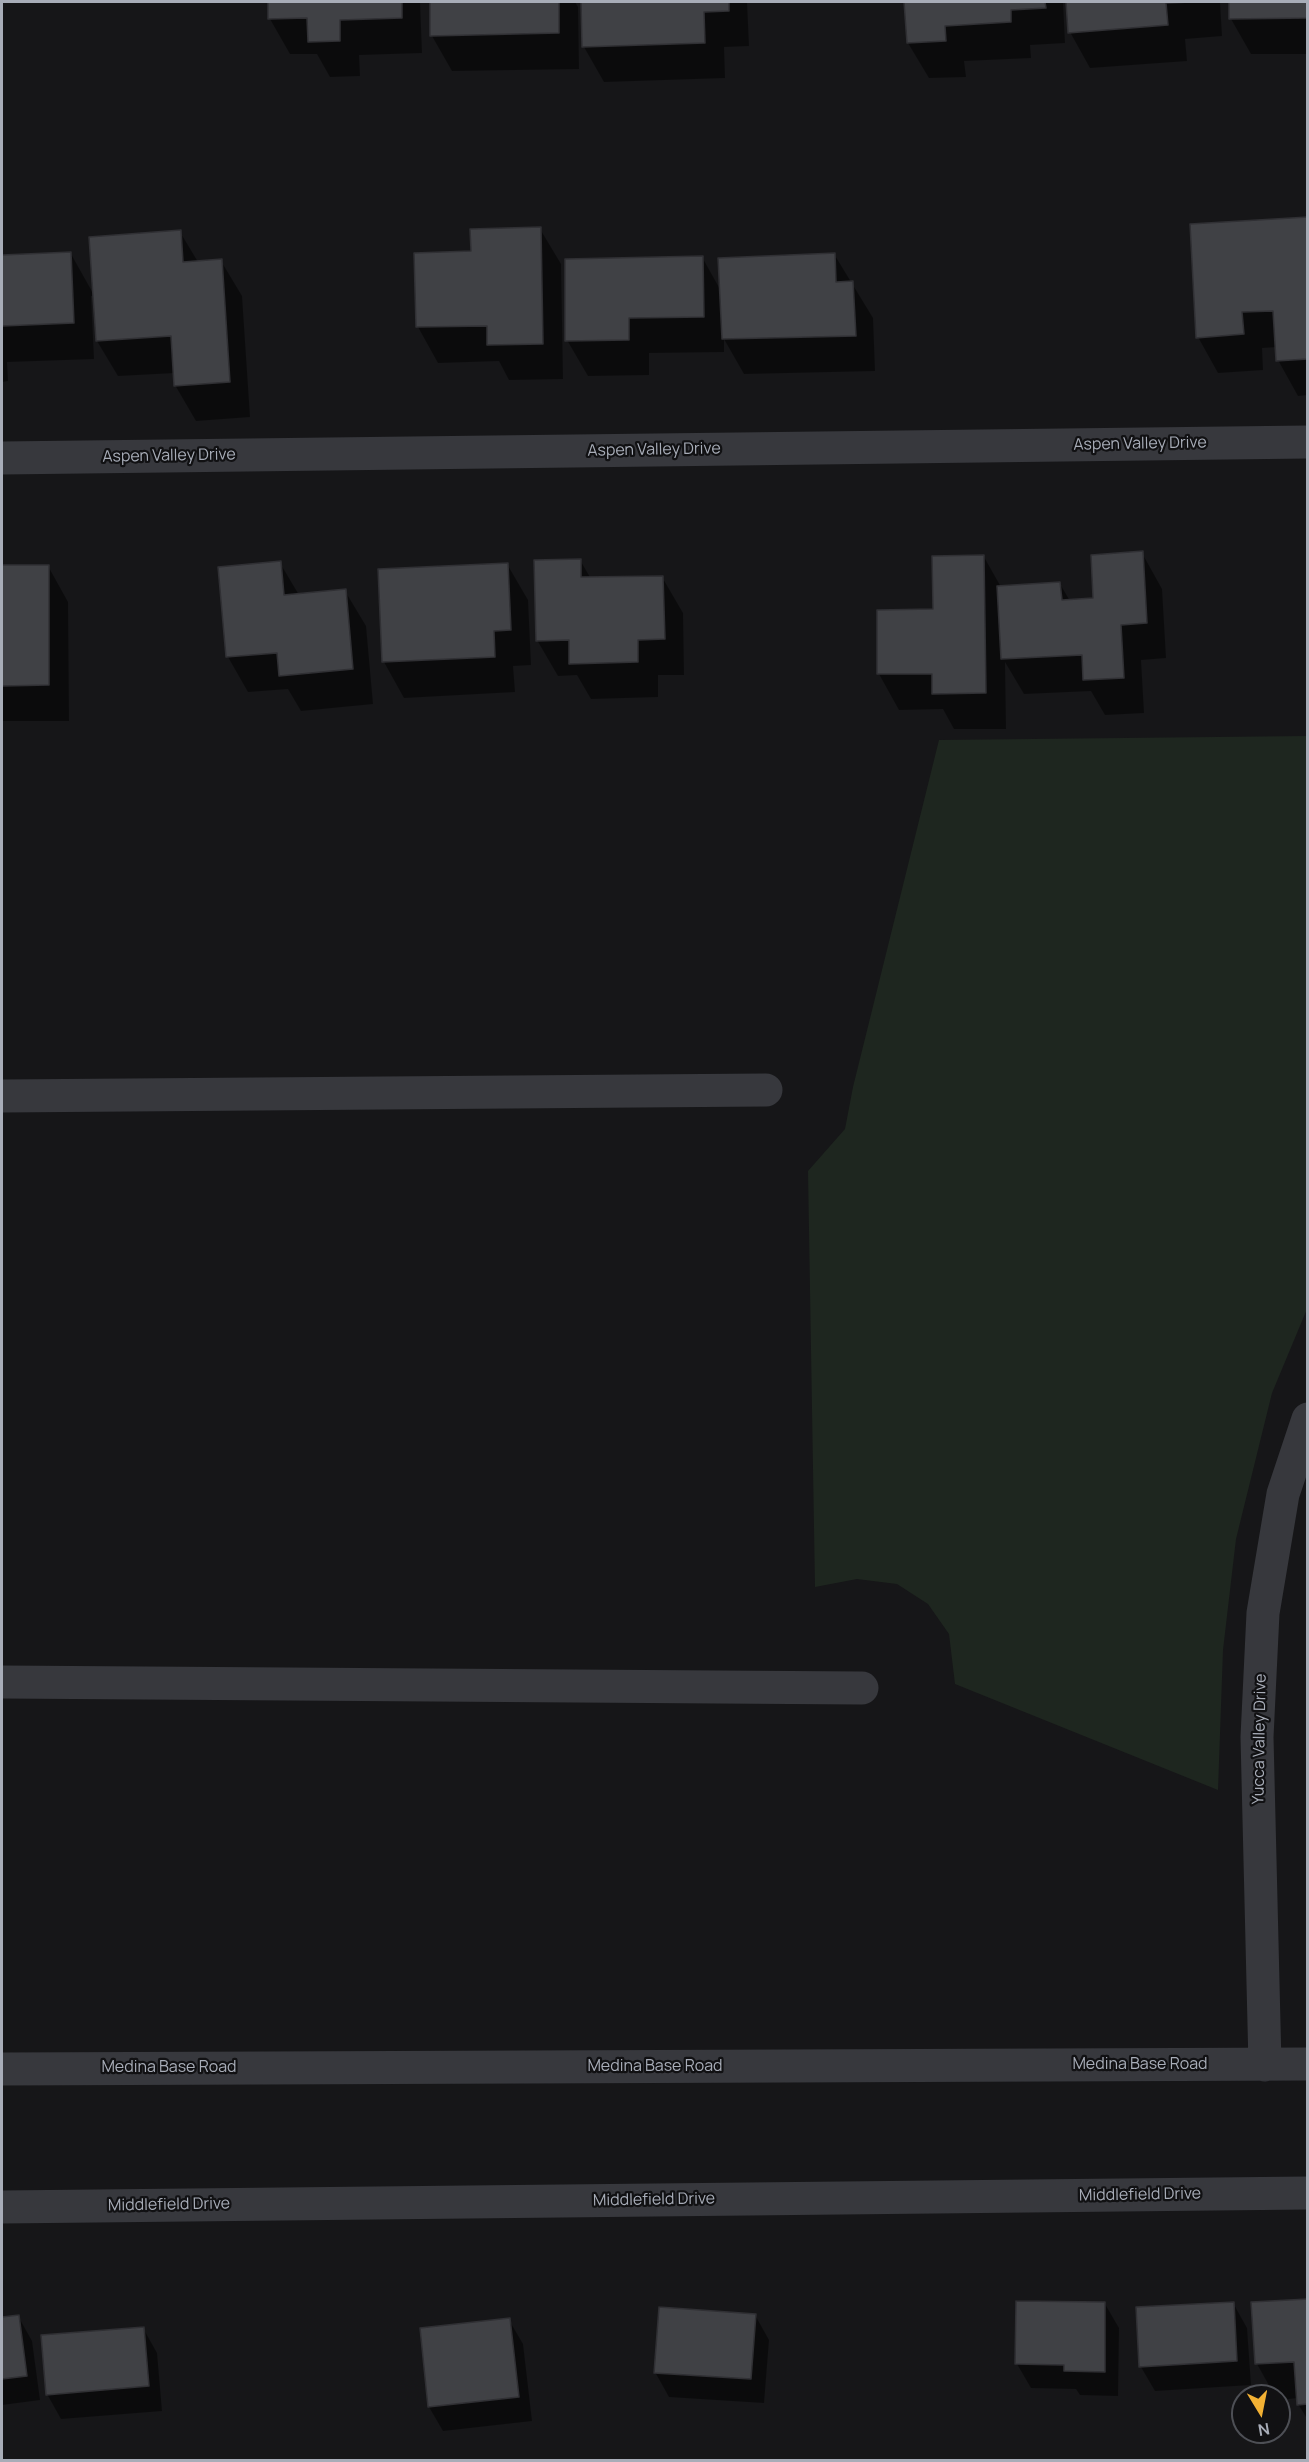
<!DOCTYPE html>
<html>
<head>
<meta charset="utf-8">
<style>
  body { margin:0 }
  #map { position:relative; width:1309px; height:2462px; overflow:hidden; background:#161618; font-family:Manrope,sans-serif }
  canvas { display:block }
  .frame { position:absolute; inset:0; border:3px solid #a8adb8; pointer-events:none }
  .north { position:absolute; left:1231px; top:2384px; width:60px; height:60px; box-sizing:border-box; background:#111113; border:2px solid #4d4f55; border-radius:50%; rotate:170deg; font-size:16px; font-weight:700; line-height:24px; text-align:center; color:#a8adb8 }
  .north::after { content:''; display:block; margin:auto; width:21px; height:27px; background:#f2b134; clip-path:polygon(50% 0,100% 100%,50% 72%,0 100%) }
</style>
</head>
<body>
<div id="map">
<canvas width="1309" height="2462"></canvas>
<div class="frame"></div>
<div class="north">N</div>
</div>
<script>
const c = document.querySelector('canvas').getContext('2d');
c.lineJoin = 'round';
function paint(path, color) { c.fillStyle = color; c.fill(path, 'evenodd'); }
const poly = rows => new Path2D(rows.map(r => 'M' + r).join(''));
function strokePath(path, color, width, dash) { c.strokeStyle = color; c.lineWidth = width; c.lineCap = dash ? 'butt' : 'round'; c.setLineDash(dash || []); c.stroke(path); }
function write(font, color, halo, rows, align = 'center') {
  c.font = font + ' Manrope,sans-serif'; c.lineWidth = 4.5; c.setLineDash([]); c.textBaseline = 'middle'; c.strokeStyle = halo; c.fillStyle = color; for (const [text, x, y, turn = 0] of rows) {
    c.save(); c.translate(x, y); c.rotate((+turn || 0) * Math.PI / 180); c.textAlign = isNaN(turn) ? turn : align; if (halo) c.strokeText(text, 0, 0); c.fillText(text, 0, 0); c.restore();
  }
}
const green = poly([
  [1307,736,1307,1309,1272,1393,1236,1539,1223,1650,1218,1790,955,1684,949,1634,928,1604,897,1584,857,1579,815,1587,808,1171,845,1129,853,1087,939,740]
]);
const shadow = poly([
  [269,2,420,2,422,53,359,55,360,76,330,77,317,54,290,54,270,19],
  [431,2,575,2,578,7,579,69,452,71,432,36],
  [582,2,747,2,749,46,724,47,725,78,604,82,584,47],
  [906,2,1063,2,1065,43,1030,45,1031,58,964,61,966,77,929,78,908,43],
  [1067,2,1220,2,1222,36,1185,39,1187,61,1090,68,1070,32],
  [1230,2,1308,2,1308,54,1251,54,1231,19],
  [1308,219,1308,395,1298,396,1278,360,1277,347,1262,348,1263,370,1218,373,1198,337],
  [540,229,561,264,563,379,509,380,499,361,438,363,418,327,472,253],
  [180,232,198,262,221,261,242,296,250,417,196,421,175,385,175,373,118,376,97,341,94,296,91,296,94,359,7,362,8,381,2,382,2,257,71,254,94,295],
  [834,254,873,318,875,371,744,374,724,339,724,352,649,353,649,375,588,376,567,340,702,257,721,291],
  [1142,553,1162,589,1166,658,1141,660,1144,713,1105,715,1091,691,1024,694,1005,662,1006,729,954,729,943,709,899,710,879,674,984,557,1001,587,1060,584,1070,601,1095,600],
  [580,560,591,579,662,577,683,613,684,675,658,675,658,697,591,699,577,675,558,676,537,640],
  [280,563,299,595,345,591,366,626,373,704,301,711,288,689,248,692,228,657],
  [507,564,528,600,531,665,513,666,515,692,404,698,384,662,379,571],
  [2,566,48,566,68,602,69,721,2,721],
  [1308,2300,1308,2420,1298,2404,1298,2398,1279,2400,1279,2396,1275,2396,1257,2364,1253,2304],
  [1233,2303,1247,2328,1251,2385,1155,2391,1141,2367],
  [1105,2304,1119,2328,1118,2396,1080,2395,1076,2389,1031,2388,1017,2364],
  [755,2315,769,2340,764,2403,669,2397,655,2372],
  [18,2316,32,2341,40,2400,2,2405,2,2318],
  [509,2320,523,2344,532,2421,443,2431,429,2407,421,2330],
  [143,2328,157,2353,162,2411,61,2419,47,2394]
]);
const building = poly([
  [268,2,402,2,402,18,340,20,340,41,308,42,307,18,268,19,268,2],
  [430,2,559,2,559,33,430,36,430,2],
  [581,2,729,2,729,11,704,12,705,43,582,47,581,2],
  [904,2,1045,2,1046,8,1011,10,1011,22,945,26,946,41,907,43,904,2],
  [1066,2,1191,2,1166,3,1168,25,1068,33,1066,2],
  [1229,2,1308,2,1308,18,1229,19,1229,2],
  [1308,217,1308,359,1276,361,1273,311,1242,312,1244,334,1196,338,1190,224,1308,217],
  [541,227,543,344,487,345,487,326,416,327,414,253,471,251,470,229,541,227],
  [181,230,183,262,222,259,230,382,174,386,171,336,96,341,89,237,181,230],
  [71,252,74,323,2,326,2,255,71,252],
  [835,253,836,282,853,281,856,336,722,339,718,258,835,253],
  [703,256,704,317,629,318,629,340,565,341,565,259,703,256],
  [1143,551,1147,623,1121,625,1124,678,1083,680,1082,655,1001,659,997,586,1060,582,1062,600,1093,598,1091,555,1143,551],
  [984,555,986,693,932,694,932,674,877,674,877,610,933,609,932,556,984,555],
  [581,559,581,577,663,576,665,639,638,640,638,662,569,664,569,640,536,641,534,560,581,559],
  [281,561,284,595,346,589,353,669,279,676,277,653,226,657,218,567,281,561],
  [508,563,511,630,494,631,495,657,382,662,378,569,508,563],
  [2,565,49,565,49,685,2,686,2,565],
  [1308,2299,1308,2404,1297,2405,1294,2362,1255,2364,1251,2302,1308,2299],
  [1016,2301,1105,2302,1105,2372,1064,2371,1064,2365,1015,2364,1016,2301],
  [1234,2302,1237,2361,1139,2367,1136,2307,1234,2302],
  [659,2307,756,2314,751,2379,654,2373,659,2307],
  [19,2315,27,2376,2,2379,2,2317,19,2315],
  [510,2318,519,2397,428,2407,420,2328,510,2318],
  [144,2327,149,2386,46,2395,41,2335,144,2327]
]);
const minor = poly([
  [2,458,1308,442],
  [2,1096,766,1090],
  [2,1682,862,1688],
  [1265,2065,1257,1737,1263,1613,1283,1494,1308,1419],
  [2,2069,1308,2064],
  [2,2207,1308,2193]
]);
const streetNames = [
  ["Aspen Valley Drive",1140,444,-1],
  ["Aspen Valley Drive",654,450,-1],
  ["Aspen Valley Drive",169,456,-1],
  ["Yucca Valley Drive",1260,1739,-89],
  ["Medina Base Road",1140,2065],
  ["Medina Base Road",655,2067],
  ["Medina Base Road",169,2068],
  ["Middlefield Drive",1140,2195,-1],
  ["Middlefield Drive",654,2200,-1],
  ["Middlefield Drive",169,2205,-1]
];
paint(green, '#1e261f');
paint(shadow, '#0007');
paint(building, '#404145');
strokePath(building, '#303034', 1.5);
strokePath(minor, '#37383d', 33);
write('16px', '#a8adb8', '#111113', streetNames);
</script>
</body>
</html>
